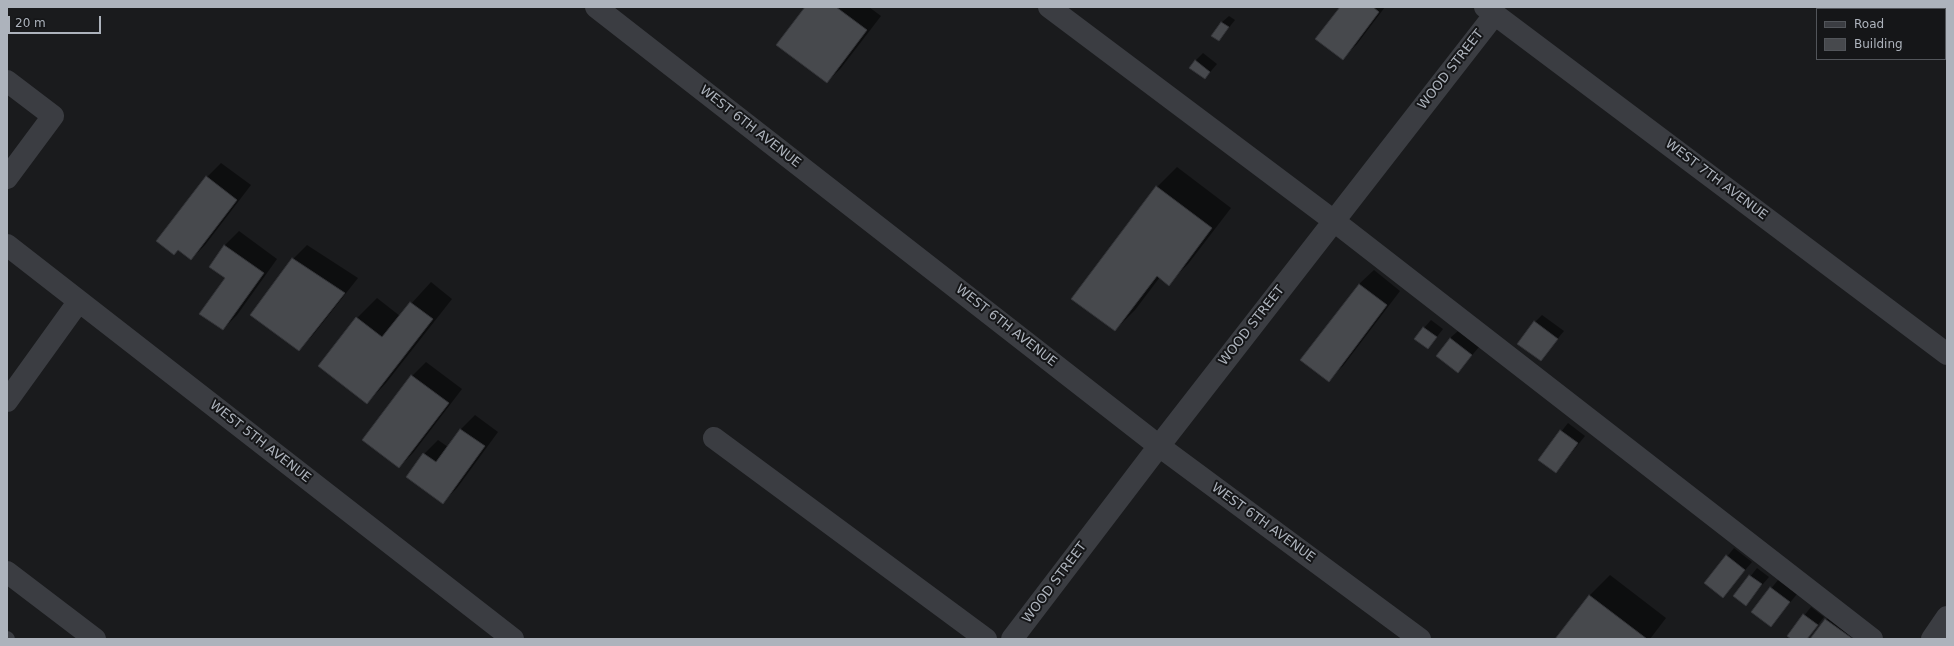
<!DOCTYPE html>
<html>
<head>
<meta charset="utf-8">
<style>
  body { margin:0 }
  #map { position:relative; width:1954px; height:646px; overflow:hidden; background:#1a1b1d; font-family:"DejaVu Sans",sans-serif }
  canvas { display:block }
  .frame { position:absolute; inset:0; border:8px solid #adb3bc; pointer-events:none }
  .legend { position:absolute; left:1816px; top:8px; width:130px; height:52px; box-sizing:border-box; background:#151618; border:1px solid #52555a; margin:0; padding:5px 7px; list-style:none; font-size:12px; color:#adb3bc }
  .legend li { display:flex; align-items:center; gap:8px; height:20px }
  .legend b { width:20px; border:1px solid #52555a }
  .scale { position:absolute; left:8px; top:16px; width:93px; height:18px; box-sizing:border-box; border:2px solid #adb3bc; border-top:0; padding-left:5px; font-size:12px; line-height:14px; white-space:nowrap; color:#adb3bc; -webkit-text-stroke:3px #151618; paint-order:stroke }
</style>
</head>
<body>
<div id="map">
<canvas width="1954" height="646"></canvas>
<div class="frame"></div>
<ul class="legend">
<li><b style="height:5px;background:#3b3d42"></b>Road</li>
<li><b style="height:11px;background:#47494d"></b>Building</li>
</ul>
<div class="scale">20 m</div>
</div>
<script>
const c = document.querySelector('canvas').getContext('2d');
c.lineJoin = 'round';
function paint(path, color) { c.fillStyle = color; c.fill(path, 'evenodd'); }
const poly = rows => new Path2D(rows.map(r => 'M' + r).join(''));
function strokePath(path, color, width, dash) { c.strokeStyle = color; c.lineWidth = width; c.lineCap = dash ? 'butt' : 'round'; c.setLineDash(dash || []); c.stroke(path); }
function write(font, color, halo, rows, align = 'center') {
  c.font = font + ' "DejaVu Sans",sans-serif'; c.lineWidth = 4; c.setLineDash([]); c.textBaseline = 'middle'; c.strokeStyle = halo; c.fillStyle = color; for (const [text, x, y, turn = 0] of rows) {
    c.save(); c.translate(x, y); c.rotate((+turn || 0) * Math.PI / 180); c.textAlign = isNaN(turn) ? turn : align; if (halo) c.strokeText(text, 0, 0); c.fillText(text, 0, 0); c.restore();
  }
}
const shadow = poly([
  [806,7,869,7,881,16,841,68,827,82],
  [1341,7,1385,7,1357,44,1343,58],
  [1229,16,1235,20,1219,40,1221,23],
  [1203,53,1217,64,1205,78,1196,60],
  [221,163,251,185,205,245,191,259,178,250,158,241,207,177],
  [1177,167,1231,208,1188,264,1168,284,1160,277,1135,310,1115,330,1157,187],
  [239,231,277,259,237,315,223,329,226,278,210,266,225,245],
  [307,245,358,278,313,335,299,349,293,259],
  [1374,270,1400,291,1343,366,1328,380,1302,360,1359,284],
  [431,282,452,299,386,383,367,403,357,318,377,298,400,316],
  [1542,315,1564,331,1540,360,1535,322],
  [1431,320,1443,329,1428,348,1424,328],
  [1458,331,1479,347,1458,372,1450,338],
  [426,362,462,389,413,453,399,467,363,439,412,376],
  [475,415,498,432,457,488,443,502,407,477,424,454,438,440,448,447,461,429],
  [1568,423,1585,436,1556,472,1539,460],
  [1734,548,1752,562,1723,596,1706,583],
  [1757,568,1769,577,1746,604,1735,596],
  [1610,575,1666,618,1650,639,1556,639,1590,595],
  [1778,580,1797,594,1771,626,1752,612],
  [1840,606,1873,639,1812,639,1826,620],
  [1811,607,1824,617,1807,639,1792,639,1788,636]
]);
const building = poly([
  [805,7,836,7,867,30,827,83,776,45,805,7],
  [1340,7,1373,7,1379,12,1343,60,1315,39,1340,7],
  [1221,22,1229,27,1219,41,1211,36,1221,22],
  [1195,60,1210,72,1205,79,1189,68,1195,60],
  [206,176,237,200,191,260,178,250,174,255,156,241,206,176],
  [1156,186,1212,228,1169,286,1157,276,1115,331,1071,299,1156,186],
  [224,245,264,273,223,330,199,314,225,278,209,267,224,245],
  [292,258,345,293,299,351,250,315,292,258],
  [1359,284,1387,305,1329,382,1300,360,1359,284],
  [410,302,433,319,367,404,318,366,356,317,382,337,410,302],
  [1534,321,1558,339,1541,361,1517,344,1534,321],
  [1423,327,1437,337,1428,349,1414,339,1423,327],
  [1450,338,1472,355,1458,373,1436,356,1450,338],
  [411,375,449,403,399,468,362,440,411,375],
  [460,429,485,446,443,504,406,477,423,453,436,462,460,429],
  [1560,430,1578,443,1556,473,1538,460,1560,430],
  [1726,555,1745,570,1723,598,1704,583,1726,555],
  [1749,575,1762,584,1746,606,1733,596,1749,575],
  [1770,587,1790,602,1771,627,1751,612,1770,587],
  [1589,595,1647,639,1555,639,1589,595],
  [1803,614,1818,625,1807,639,1791,639,1787,636,1803,614],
  [1825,619,1853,639,1810,639,1825,619]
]);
const lane = poly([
  [7,638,8,639]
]);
const street = poly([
  [596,7,1159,446,1420,639],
  [1049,7,1334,221,1872,639],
  [1485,7,1947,354],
  [7,81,53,116,7,178],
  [7,245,513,639],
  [7,401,79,301],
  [714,438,986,639],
  [7,572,95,639],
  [1012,639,1159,446,1495,14],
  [1932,639,1947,617]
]);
const streetNames = [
  ["WOOD STREET",1451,70,-52],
  ["WEST 6TH AVENUE",750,127,38],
  ["WEST 7TH AVENUE",1716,180,37],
  ["WEST 6TH AVENUE",1006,326,38],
  ["WOOD STREET",1252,326,-52],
  ["WEST 5TH AVENUE",260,442,38],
  ["WEST 6TH AVENUE",1263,523,36],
  ["WOOD STREET",1055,583,-53]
];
paint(shadow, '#0007');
paint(building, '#47494d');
strokePath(building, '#343539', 1);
strokePath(lane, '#3b3d42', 14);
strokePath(street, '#3b3d42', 22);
write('13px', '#adb3bc', '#151618', streetNames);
</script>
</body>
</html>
